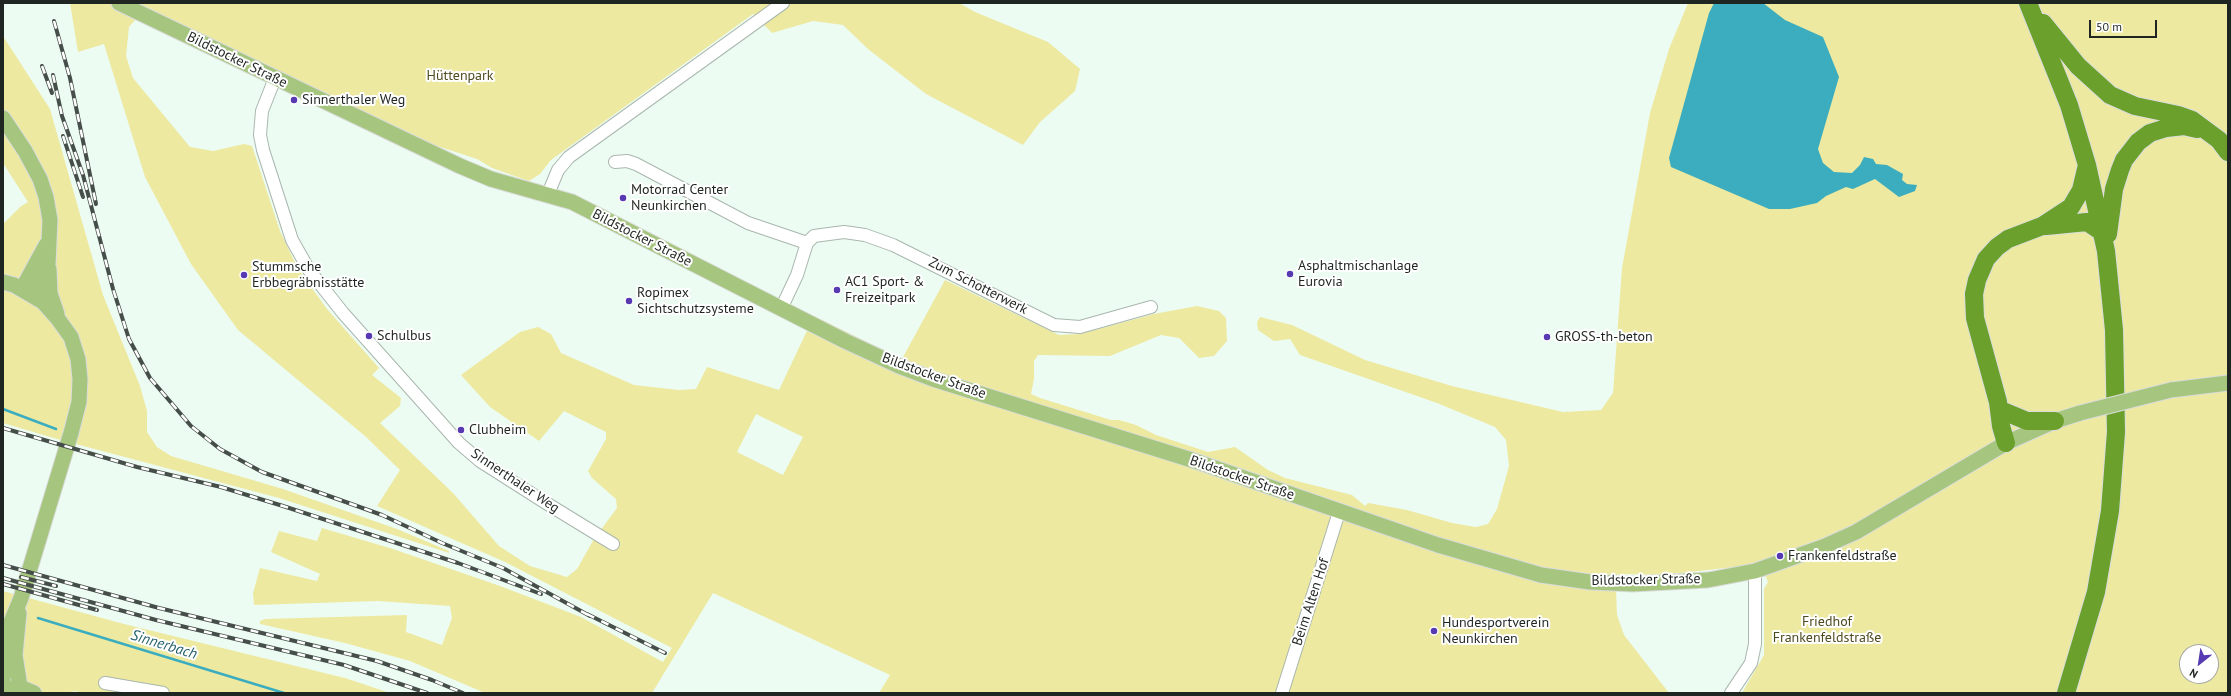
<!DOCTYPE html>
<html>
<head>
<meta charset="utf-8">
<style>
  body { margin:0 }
  #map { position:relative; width:2231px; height:696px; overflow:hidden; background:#edfcf2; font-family:"PT Sans",sans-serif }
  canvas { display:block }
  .frame { position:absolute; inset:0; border:4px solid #1f2521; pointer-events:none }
  .north { position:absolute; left:2179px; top:644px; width:40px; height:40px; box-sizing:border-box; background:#fff; border:1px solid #a5a8a6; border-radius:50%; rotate:210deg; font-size:11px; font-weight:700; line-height:16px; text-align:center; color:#1f2521 }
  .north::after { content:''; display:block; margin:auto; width:14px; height:18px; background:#5739b1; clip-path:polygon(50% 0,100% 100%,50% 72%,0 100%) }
  .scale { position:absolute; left:2089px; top:20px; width:68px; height:18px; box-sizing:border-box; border:2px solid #1f2521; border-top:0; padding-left:5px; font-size:12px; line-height:14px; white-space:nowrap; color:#1f2521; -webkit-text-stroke:3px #fff; paint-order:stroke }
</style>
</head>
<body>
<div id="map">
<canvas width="2231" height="696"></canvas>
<div class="frame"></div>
<div class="north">N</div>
<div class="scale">50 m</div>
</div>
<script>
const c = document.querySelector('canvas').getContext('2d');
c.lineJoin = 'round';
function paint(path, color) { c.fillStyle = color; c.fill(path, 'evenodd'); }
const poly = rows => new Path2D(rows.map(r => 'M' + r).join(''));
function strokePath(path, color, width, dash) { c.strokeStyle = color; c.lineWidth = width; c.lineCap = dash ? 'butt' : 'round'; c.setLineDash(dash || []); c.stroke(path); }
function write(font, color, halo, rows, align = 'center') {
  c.font = font + ' "PT Sans",sans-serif'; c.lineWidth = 4; c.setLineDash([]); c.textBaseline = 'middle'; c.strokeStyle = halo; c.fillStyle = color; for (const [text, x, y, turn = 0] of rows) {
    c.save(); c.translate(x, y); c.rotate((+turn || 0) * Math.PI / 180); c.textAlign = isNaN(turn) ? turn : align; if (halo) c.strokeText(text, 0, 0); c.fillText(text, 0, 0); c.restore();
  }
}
const green = poly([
  [70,3,959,3,975,12,1048,42,1080,69,1075,91,1040,122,1023,145,926,94,868,49,843,25,813,21,772,33,753,14,551,160,540,174,529,181,492,168,477,159,428,143,146,8,129,27,126,56,133,78,190,147,213,151,244,144,252,146,280,231,298,269,327,309,379,368,372,375,401,398,400,406,380,423,453,493,499,546,530,566,567,577,577,569,594,539,617,508,616,499,592,478,588,471,606,439,606,432,564,411,539,441,490,407,461,375,520,332,538,327,551,334,561,353,634,385,679,390,696,389,707,367,779,390,814,316,902,359,945,280,1059,335,1080,334,1154,314,1197,306,1219,311,1226,318,1227,341,1214,356,1199,358,1179,338,1161,335,1110,356,1038,355,1034,361,1034,379,1031,394,1040,398,1111,420,1119,420,1136,425,1156,435,1208,452,1235,447,1268,470,1285,478,1352,495,1365,506,1368,503,1407,510,1452,523,1476,527,1488,524,1497,509,1509,466,1506,440,1495,427,1437,403,1300,355,1290,339,1274,341,1258,330,1257,322,1260,317,1292,325,1365,360,1452,386,1563,412,1601,410,1613,393,1622,268,1650,113,1669,49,1688,3,2228,3,2228,693,1742,693,1764,655,1764,589,1768,582,1760,562,1735,567,1663,575,1619,574,1616,590,1617,615,1624,635,1669,693,879,693,890,675,713,593,652,693,485,693,410,661,345,643,260,624,260,621,265,619,407,615,406,632,442,645,452,618,450,606,378,601,254,605,253,593,260,568,317,581,320,574,271,552,279,531,317,541,322,528,393,549,500,586,581,617,663,662,672,648,505,562,377,506,400,470,365,436,238,330,191,264,145,177,104,44,78,52],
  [756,414,803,437,783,475,737,452],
  [2187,652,2211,652,2211,676,2187,676],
  [3,36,50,109,103,295,140,386,147,411,147,432,157,447,171,456,283,489,397,529,449,551,449,553,279,498,57,439,3,423,3,224,20,207,28,202,3,163],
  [3,591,124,624,345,678,390,693,80,693,76,691,63,693,3,693]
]);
const water = poly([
  [1714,3,1763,3,1785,20,1823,37,1839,77,1818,149,1823,163,1834,172,1852,173,1860,165,1864,157,1873,159,1876,164,1887,165,1903,174,1902,180,1907,184,1917,185,1915,191,1899,197,1875,179,1853,189,1846,187,1826,196,1817,203,1790,209,1769,209,1671,167,1669,158,1709,13]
]);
const stream = poly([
  [3,409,56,429],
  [38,618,284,693]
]);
const minor = poly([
  [275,78,262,111,260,135,263,150,292,240,309,270,343,313,459,443,480,461,546,503,613,544],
  [615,162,627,161,636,164,748,223,807,243],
  [548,194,558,170,569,157,783,3],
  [781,309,797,275,807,243,814,236,844,232,865,235,893,245,1054,325,1080,327,1151,307],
  [105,683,163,693],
  [1282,693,1339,512],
  [1731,693,1751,663,1755,644,1755,571]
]);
const major = poly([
  [119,3,460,166,491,179,572,202,845,341,899,366,933,379,1195,461,1438,545,1541,575,1590,582,1633,584,1708,580,1755,571,1825,546,1856,532,2006,443,2055,421,2080,413],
  [3,118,25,151,40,179,46,197,50,220,48,264,46,273,32,295],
  [49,269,50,293,57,314],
  [3,282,14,285,43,302,58,319,71,337,78,359,80,379,79,402,71,433,21,598,3,641],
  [22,289,46,245],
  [2171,390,2228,383],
  [19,613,15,655,20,687],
  [3,678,10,648],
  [3,689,20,687,34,693]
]);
const highway = poly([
  [2028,3,2069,105,2087,165,2106,251,2114,330,2116,432,2110,511,2096,592,2066,693],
  [2043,23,2078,66,2110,95,2135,106,2178,115,2192,120,2219,140,2228,152],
  [2046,226,2087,222,2102,232],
  [2108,234,2114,189,2120,170,2124,160,2138,142,2150,133,2166,128,2184,126,2197,129],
  [2003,411,2027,421,2055,421],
  [2006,443,2001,426,1998,402,1975,318,1974,294,1977,280,1986,259,1997,247,2008,239,2042,226,2071,207,2081,190,2086,169]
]);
const rail = poly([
  [54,21,70,78,96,204],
  [42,66,52,93],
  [53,75,62,116,83,175,113,289,129,339,150,378,191,426,220,449,262,472,382,515,442,543,503,568,590,616],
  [63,136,83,197],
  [3,428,137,467,221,487,283,506,458,563,541,594],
  [3,565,159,608,377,661,432,680,463,693],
  [21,577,56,586],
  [3,578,156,620,344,665,427,693],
  [3,584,97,610],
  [587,614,665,653]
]);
const majorBridge = poly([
  [2080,413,2171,390]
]);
const markers = [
  [294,100,4,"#5739b1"],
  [623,198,4,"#5739b1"],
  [1290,274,4,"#5739b1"],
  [244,275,4,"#5739b1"],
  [837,290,4,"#5739b1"],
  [629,301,4,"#5739b1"],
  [369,336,4,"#5739b1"],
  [1547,337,4,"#5739b1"],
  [461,430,4,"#5739b1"],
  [1780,556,4,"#5739b1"],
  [1434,631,4,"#5739b1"]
];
const streetNames = [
  ["Bildstocker Straße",237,60,26],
  ["Bildstocker Straße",642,238,27],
  ["Zum Schotterwerk",978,286,27],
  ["Bildstocker Straße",934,376,20],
  ["Bildstocker Straße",1242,478,19],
  ["Sinnerthaler Weg",515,481,34],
  ["Bildstocker Straße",1646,580,-1],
  ["Beim Alten Hof",1311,602,-72]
];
const parkNames = [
  ["Hüttenpark",460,76],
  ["Friedhof",1827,622],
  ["Frankenfeldstraße",1827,638]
];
const poiNames = [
  ["Sinnerthaler Weg",302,100],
  ["Motorrad Center",631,190],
  ["Neunkirchen",631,206],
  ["Asphaltmischanlage",1298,266],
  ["Eurovia",1298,282],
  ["Stummsche",252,267],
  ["Erbbegräbnisstätte",252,283],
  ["AC1 Sport- &",845,282],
  ["Freizeitpark",845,298],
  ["Ropimex",637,293],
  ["Sichtschutzsysteme",637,309],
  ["Schulbus",377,336],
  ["GROSS-th-beton",1555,337],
  ["Clubheim",469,430],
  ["Frankenfeldstraße",1788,556],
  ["Hundesportverein",1442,623],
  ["Neunkirchen",1442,639]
];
const waterNames = [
  ["Sinnerbach",164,645,17]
];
paint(green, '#ede9a1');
paint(water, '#3cadbf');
strokePath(stream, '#3cadbf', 2.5);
strokePath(minor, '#a9b7ae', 14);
strokePath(major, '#dbdcdb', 17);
strokePath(highway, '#dbdcdb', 20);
strokePath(minor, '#fff', 12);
strokePath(major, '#a6c680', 15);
strokePath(highway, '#6aa02b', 18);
strokePath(rail, '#464e49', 4);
strokePath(rail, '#fff', 2.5, [8]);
strokePath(majorBridge, '#dbdcdb', 17, []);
strokePath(majorBridge, '#a6c680', 15);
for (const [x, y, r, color] of markers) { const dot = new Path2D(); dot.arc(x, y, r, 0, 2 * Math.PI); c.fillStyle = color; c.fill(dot); strokePath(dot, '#fff', 1.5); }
write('14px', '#1f2521', '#fff', streetNames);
write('14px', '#4e4b1f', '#fff', parkNames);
write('14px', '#1f2521', '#fff', poiNames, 'left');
write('italic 15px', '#24606a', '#fff', waterNames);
</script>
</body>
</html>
